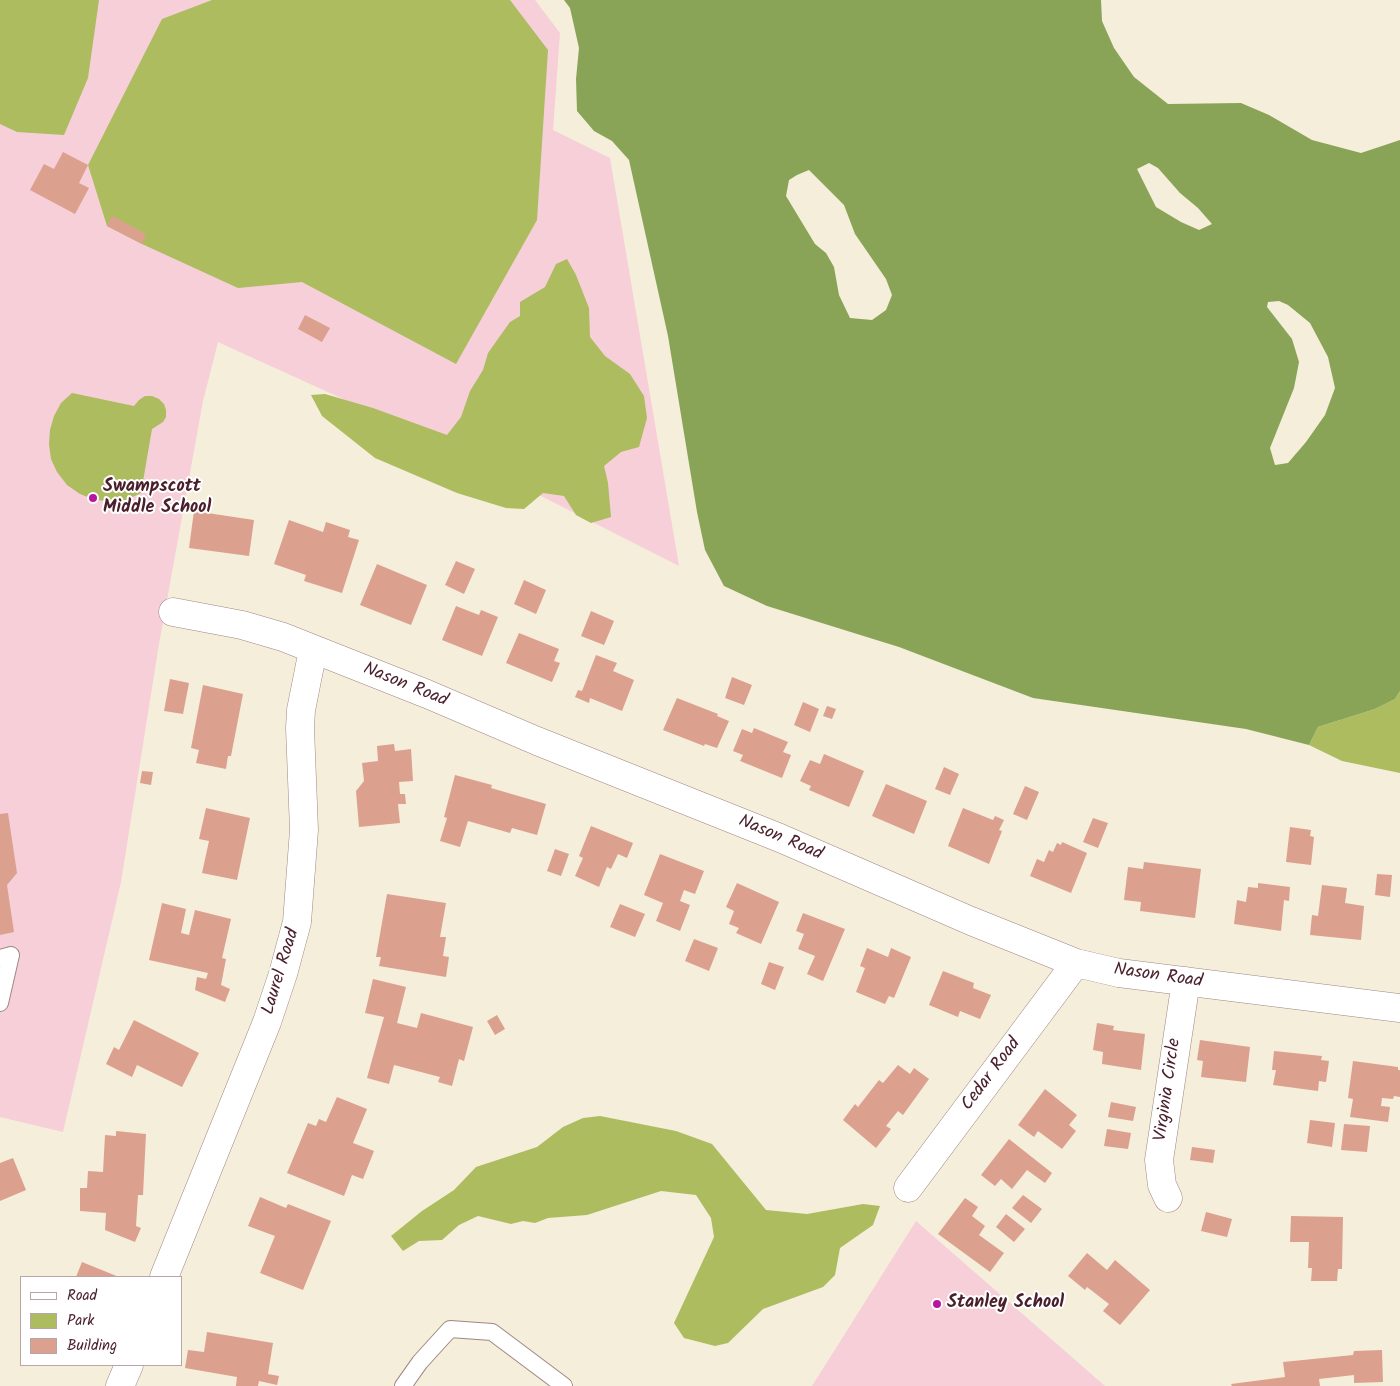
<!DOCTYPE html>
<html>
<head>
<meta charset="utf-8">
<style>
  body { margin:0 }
  #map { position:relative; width:1400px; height:1386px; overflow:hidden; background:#f5eedb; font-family:Kalam,sans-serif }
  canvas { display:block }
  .legend { position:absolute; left:20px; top:1276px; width:162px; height:90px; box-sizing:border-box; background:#fff; border:1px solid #b7a5aa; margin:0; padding:6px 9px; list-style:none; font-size:15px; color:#4a1f2b }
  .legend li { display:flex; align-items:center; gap:10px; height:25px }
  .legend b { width:25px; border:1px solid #b7a5aa }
</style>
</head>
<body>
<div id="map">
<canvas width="1400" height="1386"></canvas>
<ul class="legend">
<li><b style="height:6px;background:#fff"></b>Road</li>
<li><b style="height:14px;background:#acbc5f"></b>Park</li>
<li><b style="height:14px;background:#dca08f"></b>Building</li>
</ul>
</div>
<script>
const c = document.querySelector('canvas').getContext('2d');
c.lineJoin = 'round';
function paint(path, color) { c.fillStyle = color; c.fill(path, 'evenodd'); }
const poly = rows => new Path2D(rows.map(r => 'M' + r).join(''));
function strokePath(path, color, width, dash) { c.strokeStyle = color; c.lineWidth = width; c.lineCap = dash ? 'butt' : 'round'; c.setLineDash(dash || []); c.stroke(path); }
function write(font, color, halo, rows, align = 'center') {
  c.font = font + ' Kalam,sans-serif'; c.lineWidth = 4; c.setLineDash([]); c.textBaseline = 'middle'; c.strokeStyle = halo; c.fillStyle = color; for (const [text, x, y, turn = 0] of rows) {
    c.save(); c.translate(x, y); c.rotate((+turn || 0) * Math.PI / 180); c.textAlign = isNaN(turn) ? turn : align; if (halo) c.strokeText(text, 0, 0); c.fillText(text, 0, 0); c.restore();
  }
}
const built = poly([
  [0,0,535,0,560,33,553,130,610,158,679,566,411,430,218,342,203,401,159,644,121,882,63,1132,0,1117],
  [916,1221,1105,1386,812,1386]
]);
const green = poly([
  [0,0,99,0,88,78,64,135,17,132,0,124],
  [212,0,510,0,548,50,537,220,456,364,302,282,238,288,142,244,107,226,88,165,162,19],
  [567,259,576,275,589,308,590,337,605,356,630,374,644,396,647,418,639,447,621,452,604,466,608,483,611,517,591,523,576,515,564,496,543,493,524,509,506,508,457,493,375,458,322,416,311,395,325,394,373,408,447,435,461,417,470,391,483,370,488,353,510,322,520,316,520,302,545,287,556,264],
  [72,393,134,406,139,400,145,396,152,396,159,399,164,404,166,410,166,417,163,422,152,429,141,493,126,500,110,501,95,500,80,494,67,485,57,472,51,459,49,444,50,430,54,416,61,403],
  [1400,691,1400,773,1342,761,1309,745,1318,727,1375,709,1395,699],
  [600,1116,676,1131,712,1144,766,1210,807,1214,863,1204,880,1206,873,1225,840,1248,835,1275,823,1287,763,1309,728,1343,715,1346,684,1338,674,1323,714,1237,711,1218,696,1195,661,1191,587,1215,548,1218,535,1223,523,1221,511,1224,478,1216,459,1225,442,1240,419,1241,403,1251,391,1236,422,1211,454,1190,476,1167,537,1147,563,1127,583,1118]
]);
const forest = poly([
  [564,0,1101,0,1102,21,1114,48,1134,77,1168,104,1241,103,1269,115,1312,140,1361,153,1400,140,1400,691,1395,699,1375,709,1318,727,1309,745,1246,729,1033,698,899,647,767,606,724,586,705,550,697,512,668,336,629,160,612,141,594,131,577,111,576,79,579,48,570,8],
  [1149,163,1158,168,1180,193,1198,208,1212,224,1199,230,1181,222,1156,207,1137,169],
  [809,170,844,205,855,234,886,279,892,295,886,310,872,320,850,318,839,295,834,267,826,253,815,244,786,196,789,180,797,175],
  [1279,301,1288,305,1310,323,1328,357,1335,388,1325,415,1306,442,1288,463,1275,465,1270,448,1294,388,1299,362,1292,339,1267,307,1268,302]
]);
const building = poly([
  [63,152,88,165,79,183,89,188,75,214,30,190,44,164,54,169],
  [112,216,146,234,142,244,107,226],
  [305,315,330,328,322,342,298,329],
  [194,511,254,520,249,556,189,548],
  [289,520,323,532,326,522,350,530,348,537,359,540,342,593,304,581,306,575,274,564],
  [456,561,475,569,464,594,445,585],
  [377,564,427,585,411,625,360,605],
  [524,580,546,590,536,614,514,604],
  [456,606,479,615,481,610,498,617,482,656,442,640],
  [591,611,614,621,604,645,581,636],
  [519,633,559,649,554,661,560,663,552,682,506,663],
  [596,655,617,663,613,671,634,680,622,711,590,698,589,703,575,697,578,690,582,691],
  [732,677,752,685,744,705,725,698],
  [170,679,189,683,183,714,164,711],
  [203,685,243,694,231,756,228,756,226,769,196,763,199,750,191,748],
  [677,698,718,714,717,716,729,721,717,748,705,744,704,746,663,730],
  [803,702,819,709,810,732,794,725],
  [827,706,836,709,832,719,823,716],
  [754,728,788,742,783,752,791,755,782,778,740,761,743,755,733,751,742,729,752,733],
  [394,744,395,751,411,749,413,781,399,782,400,794,405,794,406,804,398,804,400,823,359,827,356,791,364,781,362,763,378,761,377,746],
  [824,754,864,771,849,807,809,790,811,786,800,781,810,760,820,764],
  [944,767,959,774,950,795,935,789],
  [142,771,153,772,151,785,140,783],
  [455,775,492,785,491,788,546,804,537,835,512,828,510,833,468,821,460,847,440,841,447,818,444,817],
  [886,784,927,801,914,834,872,816],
  [1025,786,1039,792,1027,820,1013,814],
  [206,808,250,818,237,880,202,873,209,841,199,839],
  [963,808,993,820,995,816,1004,820,999,830,1002,831,989,864,948,846],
  [8,813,17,873,7,885,14,932,0,935,0,814],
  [1093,818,1108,823,1098,848,1083,842],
  [591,826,633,843,627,858,618,854,611,869,607,867,599,887,575,876,583,858,579,856],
  [1290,827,1311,830,1310,836,1314,837,1311,865,1286,862],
  [1062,842,1087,853,1071,893,1030,876,1037,859,1044,862,1049,850,1053,852,1057,843,1061,845],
  [555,849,569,854,561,876,547,871],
  [660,854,704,871,695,894,684,890,680,901,690,905,680,931,656,921,663,903,644,895],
  [1144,862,1201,869,1195,918,1140,911,1141,902,1124,900,1128,867,1143,869],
  [1377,874,1392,875,1390,897,1375,895],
  [737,883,779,902,761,944,736,933,739,928,729,924,734,911,726,907],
  [1258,883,1290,887,1289,901,1284,900,1281,931,1234,924,1237,900,1246,902,1248,887,1258,888],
  [1322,885,1347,888,1345,903,1364,906,1361,940,1310,935,1312,915,1318,916],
  [387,894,446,903,440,937,446,937,443,956,449,957,446,977,379,966,381,957,376,957],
  [162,903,186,909,181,933,189,935,195,910,231,919,222,958,226,959,221,985,230,989,225,1002,195,990,197,977,206,979,208,973,149,960],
  [620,904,645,914,635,937,610,927],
  [803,913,845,929,823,981,807,974,815,956,798,949,804,934,796,931],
  [694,939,718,948,709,971,685,961],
  [867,948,888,957,891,948,911,957,894,998,889,996,885,1004,856,992,865,968,860,966],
  [769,962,784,967,775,990,761,984],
  [943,971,974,983,973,988,991,995,980,1019,960,1011,958,1017,929,1005],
  [373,979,406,987,397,1023,417,1028,421,1013,473,1027,464,1061,459,1059,452,1086,438,1082,440,1077,394,1065,389,1084,367,1078,384,1017,365,1013],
  [497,1015,505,1029,495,1035,487,1021],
  [134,1020,199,1053,182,1087,137,1065,132,1077,106,1064,114,1047,119,1050],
  [1097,1023,1114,1026,1113,1030,1145,1034,1141,1070,1102,1064,1103,1052,1093,1050],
  [1200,1040,1250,1047,1246,1082,1201,1077,1203,1061,1197,1060],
  [1274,1051,1322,1056,1321,1060,1329,1061,1326,1082,1319,1081,1318,1091,1273,1085,1276,1070,1272,1070],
  [1353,1061,1398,1067,1398,1070,1400,1070,1400,1097,1394,1096,1393,1099,1382,1098,1381,1106,1390,1107,1388,1122,1350,1117,1353,1099,1348,1098],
  [898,1065,910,1074,914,1068,929,1079,903,1115,898,1111,886,1126,891,1129,876,1148,843,1120,855,1104,858,1107,879,1080,883,1083],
  [1045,1089,1077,1115,1069,1125,1076,1131,1062,1149,1038,1131,1034,1137,1018,1125],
  [337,1097,367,1109,353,1143,374,1151,363,1179,352,1175,344,1196,287,1173,308,1123,316,1126,319,1119,326,1122],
  [1111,1102,1136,1107,1133,1121,1108,1117],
  [1310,1120,1335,1123,1332,1147,1307,1143],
  [1344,1124,1370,1126,1367,1152,1341,1150],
  [1107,1129,1131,1133,1128,1149,1104,1146],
  [116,1131,146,1134,143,1195,138,1195,136,1226,141,1228,135,1242,105,1230,106,1213,80,1211,80,1188,87,1188,88,1171,103,1172,105,1135,116,1136],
  [1009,1139,1052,1173,1045,1183,1027,1170,1012,1189,1001,1179,995,1186,981,1175],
  [1192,1147,1215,1150,1213,1163,1190,1160],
  [13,1158,26,1190,0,1201,0,1163],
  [1023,1195,1042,1209,1031,1223,1012,1208],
  [260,1197,286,1208,288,1204,331,1221,303,1290,260,1273,275,1236,248,1226],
  [965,1198,978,1207,972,1216,985,1226,979,1235,1004,1253,990,1272,938,1234],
  [1206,1212,1232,1219,1227,1237,1201,1231],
  [1006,1214,1025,1229,1014,1242,996,1227],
  [1291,1216,1343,1217,1342,1269,1338,1269,1337,1281,1311,1281,1312,1268,1308,1268,1309,1242,1290,1242],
  [1087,1253,1107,1270,1115,1260,1150,1290,1120,1325,1103,1311,1109,1304,1087,1287,1085,1290,1068,1276],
  [82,1262,119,1277,76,1277],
  [207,1332,273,1343,268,1374,279,1376,277,1385,259,1381,258,1386,236,1386,237,1377,185,1368,188,1350,204,1352],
  [1382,1350,1383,1382,1354,1383,1354,1375,1319,1379,1320,1386,1232,1386,1231,1384,1285,1377,1283,1362,1353,1355,1354,1351]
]);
const lane = poly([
  [0,958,11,955,0,1003],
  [403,1386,420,1362,450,1329,492,1332,564,1386]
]);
const street = poly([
  [173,612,242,625,283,637,427,694,537,741,780,838,971,921,1076,963,1119,973,1400,1008],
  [908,1188,1076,963],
  [1168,1198,1162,1185,1159,1160,1186,981],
  [164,1277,267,1022,283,974,297,922,304,830,300,728,301,710,313,650],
  [120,1386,129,1365]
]);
const markers = [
  [93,498,5,"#b5179e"],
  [937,1304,5,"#b5179e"]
];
const poiNames = [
  ["Swampscott",103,488],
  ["Middle School",103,509],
  ["Stanley School",947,1304]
];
const streetNames = [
  ["Nason Road",405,686,22],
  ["Nason Road",780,839,23],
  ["Laurel Road",282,972,-73],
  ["Nason Road",1158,977,8],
  ["Cedar Road",992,1075,-53],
  ["Virginia Circle",1169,1090,-82]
];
paint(built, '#f6cfd8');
paint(green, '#acbc5f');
paint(forest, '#89a456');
paint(building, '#dca08f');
strokePath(lane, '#a08683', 18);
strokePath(street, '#a08683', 29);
strokePath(lane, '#fff', 16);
strokePath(street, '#fff', 28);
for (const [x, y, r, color] of markers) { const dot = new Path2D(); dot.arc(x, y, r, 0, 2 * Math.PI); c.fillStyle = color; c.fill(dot); strokePath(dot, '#fff', 2); }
write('bold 18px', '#4a1f2b', '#fff', poiNames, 'left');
write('18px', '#4a1f2b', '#fff', streetNames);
</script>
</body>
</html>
